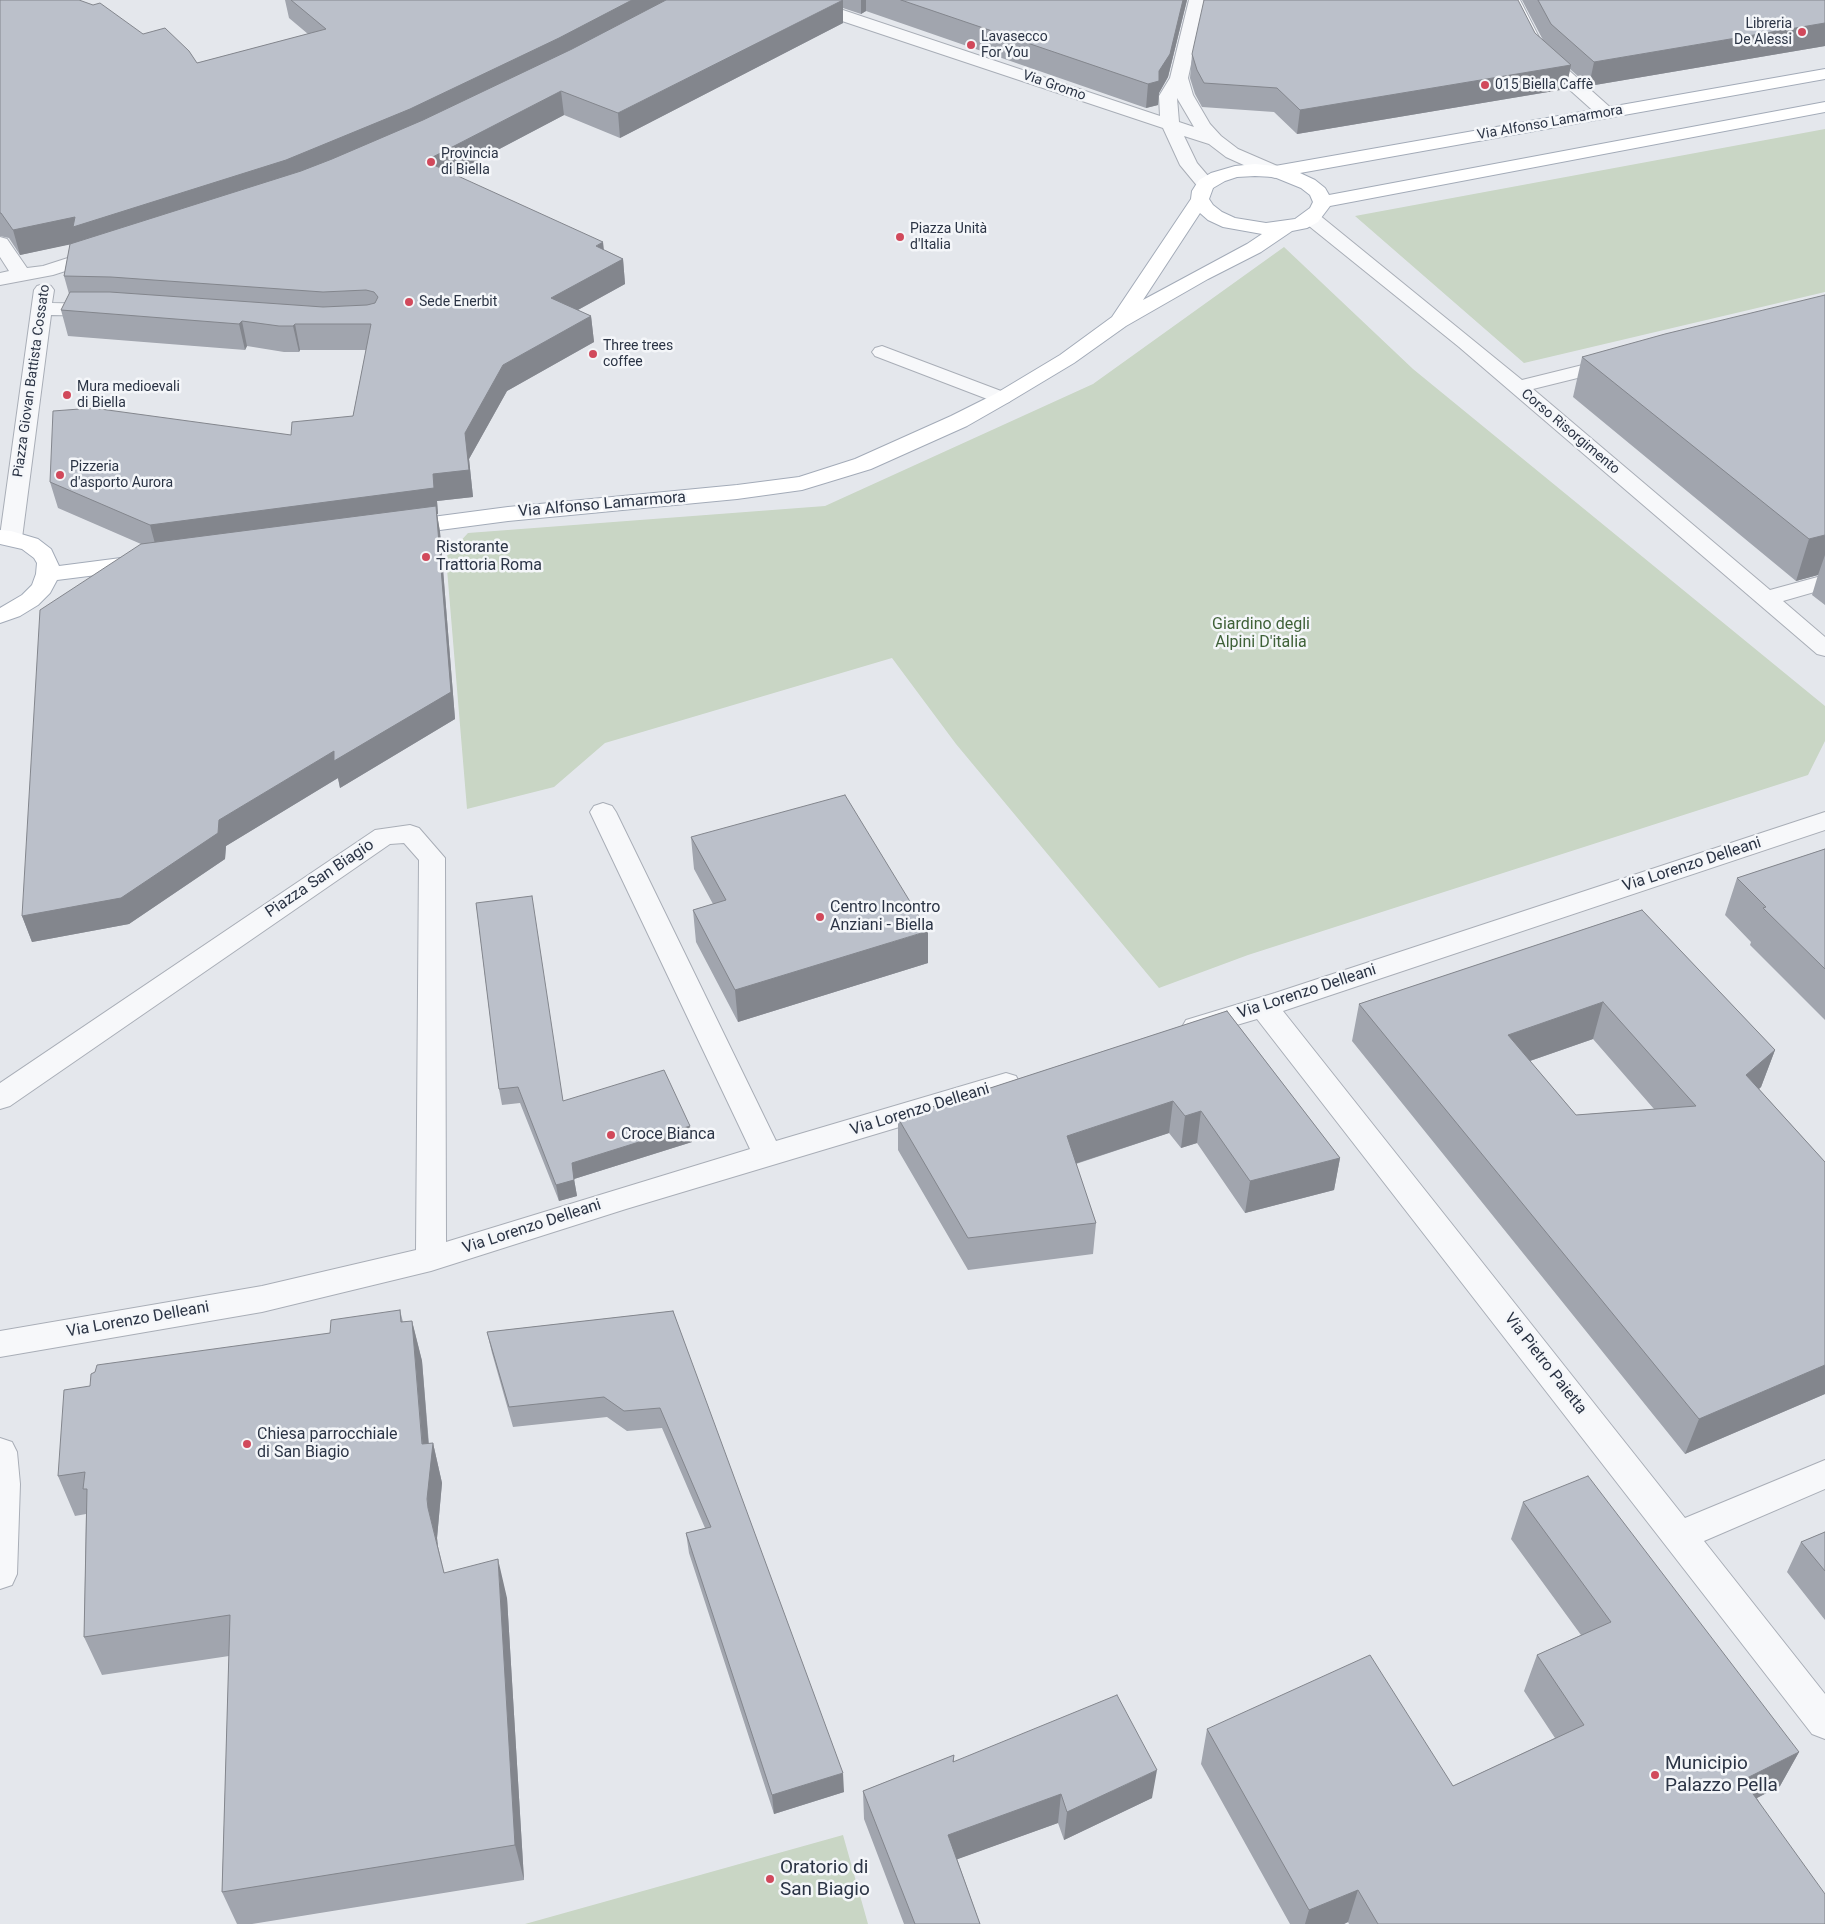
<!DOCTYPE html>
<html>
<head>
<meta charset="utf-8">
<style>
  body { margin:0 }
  canvas { display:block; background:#e4e7ec }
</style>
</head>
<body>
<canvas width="1825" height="1924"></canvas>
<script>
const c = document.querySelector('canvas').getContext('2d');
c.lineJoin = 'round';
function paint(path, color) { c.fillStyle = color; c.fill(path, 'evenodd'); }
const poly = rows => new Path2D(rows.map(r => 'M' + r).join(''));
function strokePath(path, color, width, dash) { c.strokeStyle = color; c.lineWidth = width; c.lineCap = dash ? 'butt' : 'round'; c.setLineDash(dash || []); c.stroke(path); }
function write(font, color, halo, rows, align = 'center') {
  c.font = font + ' Roboto,sans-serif'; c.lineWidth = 5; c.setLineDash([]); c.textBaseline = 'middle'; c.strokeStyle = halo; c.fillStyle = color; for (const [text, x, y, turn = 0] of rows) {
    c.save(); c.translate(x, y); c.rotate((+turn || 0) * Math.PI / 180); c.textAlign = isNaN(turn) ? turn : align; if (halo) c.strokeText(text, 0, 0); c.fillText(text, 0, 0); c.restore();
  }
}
const green = poly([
  [1825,129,1825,292,1524,363,1355,216],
  [1284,247,1413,369,1825,706,1825,741,1808,775,1248,955,1159,988,956,744,892,658,605,743,554,787,467,809,446,557,468,533,825,506,1093,384],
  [843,1835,868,1924,525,1924]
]);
const minor = poly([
  [789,0,813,0,1160,116,1159,96,1170,78,1189,0,1205,0,1188,78,1193,95,1210,124,1221,136,1238,149,1282,168,1284,172,1282,176,1275,178,1268,176,1226,157,1209,144,1184,136,1197,163,1215,184,1213,188,1206,190,1199,188,1180,165,1163,128,791,4,789,0],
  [1177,98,1194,127,1179,122,1177,98],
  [1504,0,1520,0,1545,49,1612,109,1615,113,1612,117,1606,118,1600,117,1532,56,1504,0],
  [1311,212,1318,214,1522,380,1615,357,1622,359,1625,363,1622,367,1533,389,1770,590,1825,575,1825,589,1783,601,1825,637,1825,656,1817,654,1459,347,1304,222,1301,218,1304,214,1311,212],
  [0,237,7,239,27,268,43,266,102,247,109,249,112,253,109,257,53,275,0,285,0,273,9,271,0,257,0,237],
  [44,284,51,286,54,290,52,303,97,304,104,306,107,310,104,314,97,316,51,315,22,538,19,543,11,545,3,543,0,536,34,290,37,286,44,284],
  [882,346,1009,394,1013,398,1009,402,1002,404,995,402,875,356,872,352,875,348,882,346],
  [603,803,612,806,616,812,776,1141,1006,1073,1016,1076,1020,1084,1016,1092,626,1209,431,1271,262,1312,0,1357,0,1331,262,1286,416,1250,419,860,404,843,390,844,10,1106,0,1109,0,1083,375,830,410,825,419,828,445,858,446,1242,750,1149,590,812,594,806,603,803],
  [1825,812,1825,830,1283,1011,1685,1518,1825,1460,1825,1489,1704,1541,1825,1694,1825,1739,1812,1734,1257,1019,1196,1037,1186,1034,1182,1027,1186,1020,1275,993,1825,812],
  [0,1438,12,1442,17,1452,20,1484,17,1574,12,1585,0,1589,0,1438]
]);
const major = poly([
  [1825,69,1825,79,1300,173,1315,180,1325,188,1329,195,1825,102,1825,112,1330,206,1318,222,1307,228,1292,231,1261,252,1208,279,1126,326,1074,363,1009,402,967,426,871,469,802,490,737,499,508,521,402,535,394,533,391,528,394,523,402,521,508,507,737,485,799,477,855,459,951,416,995,394,1060,355,1112,317,1191,199,1192,191,1199,180,1211,173,1235,166,1255,164,1275,166,1825,69],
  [1255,176,1274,177,1301,188,1310,195,1313,202,1310,208,1295,219,1266,223,1235,218,1222,212,1213,205,1209,199,1213,188,1225,181,1237,177,1255,176],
  [1200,213,1208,220,1223,227,1262,234,1247,244,1143,300,1200,213],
  [0,530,11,531,38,539,51,549,59,566,144,555,152,557,155,562,152,567,144,569,57,580,50,593,38,605,20,616,0,623,0,608,22,595,32,585,36,574,37,563,34,558,22,549,0,544,0,530]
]);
const wall = poly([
  [0,0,143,34,197,63,308,34,289,18,285,0,1187,0,1168,77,1159,93,1158,105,1146,108,866,11,861,14,843,8,843,23,620,138,564,115,452,174,604,250,623,259,625,284,578,310,591,316,594,342,507,391,469,459,473,497,437,501,438,514,437,514,440,532,455,719,340,788,338,778,226,846,225,859,129,924,32,942,22,916,141,544,58,508,50,482,291,435,353,416,366,350,300,350,299,352,284,352,247,346,245,350,68,336,61,310,69,294,64,276,70,244,20,255,9,238,0,236],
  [1522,0,1825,0,1825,46,1589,86,1570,69,1566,89,1297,134,1274,112,1202,107,1195,94,1190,78,1192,54,1535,33,1543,40],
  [1825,295,1825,605,1812,595,1818,575,1796,581,1573,397,1582,357],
  [691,837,928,963,738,1022,696,942,693,910,713,904,694,869],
  [1825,849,1825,1020,1750,945,1751,942,1725,915,1737,878],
  [476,903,563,1101,690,1126,692,1142,574,1179,577,1196,559,1201,520,1103,502,1105,499,1089],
  [1642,910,1775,1050,1761,1087,1759,1089,1825,1162,1825,1394,1685,1454,1352,1041,1359,1004],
  [1593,1039,1654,1109,1576,1115,1530,1061],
  [1227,1011,1340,1158,1334,1190,1245,1213,1197,1143,1181,1148,1169,1133,1076,1164,1096,1223,1093,1254,968,1270,898,1150,898,1118],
  [400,1310,403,1322,412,1321,422,1361,429,1444,433,1443,442,1483,437,1538,438,1547,444,1573,507,1598,524,1880,252,1924,237,1924,222,1892,229,1656,102,1675,84,1637,86,1514,75,1516,58,1476,90,1386,330,1333],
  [673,1311,844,1792,774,1814,689,1553,686,1533,705,1528,662,1428,627,1431,607,1417,513,1427,492,1353,487,1332],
  [1523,1502,1799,1752,1780,1786,1757,1798,1825,1924,1349,1924,1348,1922,1344,1924,1290,1924,1201,1764,1207,1729,1453,1786,1555,1738,1524,1691,1537,1655,1581,1635,1511,1539],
  [1825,1532,1825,1620,1787,1572,1801,1542],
  [954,1755,954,1762,1152,1798,1064,1840,1058,1823,957,1859,980,1924,904,1924,864,1819,863,1791]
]);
const shadedWall = poly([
  [632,0,678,0,290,184,77,243,20,255,13,230],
  [843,0,843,23,620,138,618,113],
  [861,0,866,0,866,11,861,14],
  [1183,0,1187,0,1168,77,1159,93,1158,105,1146,108,1148,84,1159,71],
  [1825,23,1825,46,1589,86,1594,62],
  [1571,65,1566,89,1297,134,1300,110],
  [561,91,564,115,429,186,425,161],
  [603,242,606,267,596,246],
  [623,259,625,284,554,323,551,298],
  [591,316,594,342,507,391,469,459,473,497,437,501,438,514,437,514,440,532,455,719,340,788,338,778,226,846,225,859,129,924,32,942,22,916,219,820,334,751,451,692,157,551,150,525,433,474,465,433,503,365],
  [242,321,247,346,245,350,239,324],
  [295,324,300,350,299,352,293,326],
  [1825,535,1825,555,1818,575,1796,581,1809,539],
  [928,931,928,963,738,1022,735,990],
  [1603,1002,1593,1039,1498,1072,1508,1035],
  [1775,1050,1761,1087,1733,1112,1746,1075],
  [1173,1101,1169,1133,1065,1167,1067,1136],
  [1201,1111,1197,1143,1181,1148,1185,1116],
  [690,1126,692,1142,574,1179,577,1196,559,1201,556,1185,572,1163],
  [1340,1158,1334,1190,1245,1213,1250,1181],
  [412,1321,422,1361,430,1463,433,1443,442,1483,437,1538,438,1547,454,1611,428,1508],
  [1825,1365,1825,1394,1685,1454,1699,1419],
  [498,1559,507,1598,524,1880,515,1845],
  [1799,1752,1780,1786,1726,1814,1743,1780],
  [1157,1770,1152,1798,1064,1840,1067,1812],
  [843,1773,844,1792,774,1814,772,1795],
  [1061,1794,1058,1823,947,1863,948,1835],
  [1358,1890,1348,1922,1344,1924,1305,1924,1309,1910]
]);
const building = poly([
  [0,0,79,0,93,5,100,3,143,34,165,28,189,51,197,63,326,29,291,0,632,0,559,38,410,109,286,160,73,227,75,217,13,230,1,213,0,213,0,0],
  [666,0,843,0,618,113,561,91,425,161,603,242,596,246,623,259,551,298,591,316,503,365,465,433,469,470,433,474,434,488,150,525,50,482,53,411,93,408,291,435,292,422,353,416,371,324,295,324,293,326,279,326,242,321,239,324,61,310,70,292,110,292,323,307,367,305,375,303,378,297,374,292,366,290,323,292,111,277,64,276,70,244,301,171,332,159,423,120,572,49,666,0],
  [901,0,1183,0,1170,54,1159,71,1159,81,1148,84,901,0],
  [1204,0,1518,0,1535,33,1571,65,1300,110,1277,88,1204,83,1197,70,1192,54,1204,0],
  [1538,0,1825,0,1825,23,1594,62,1551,24,1538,0],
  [1825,295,1825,535,1809,539,1582,357,1665,334,1825,295],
  [436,506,451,692,334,761,334,751,219,820,218,833,121,898,22,916,40,610,141,544,436,506],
  [845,795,928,931,735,990,693,910,726,900,691,837,845,795],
  [1825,849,1825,969,1763,908,1766,907,1737,878,1825,849],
  [532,896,563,1101,664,1070,690,1126,572,1163,574,1180,556,1185,518,1087,499,1089,476,903,532,896],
  [1642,910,1775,1050,1746,1075,1825,1162,1825,1365,1699,1419,1359,1004,1642,910],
  [1603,1002,1696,1106,1576,1115,1508,1035,1603,1002],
  [1227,1011,1340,1158,1250,1181,1201,1111,1185,1116,1173,1101,1067,1136,1096,1223,968,1238,898,1118,1227,1011],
  [400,1310,401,1322,412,1321,422,1444,433,1443,427,1499,428,1508,444,1573,498,1559,515,1845,222,1892,230,1615,84,1637,87,1489,83,1489,85,1472,58,1476,64,1390,90,1386,91,1374,95,1372,97,1365,330,1333,331,1320,400,1310],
  [673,1311,843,1773,772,1795,686,1533,711,1527,660,1408,624,1411,604,1397,509,1407,487,1332,673,1311],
  [1588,1476,1799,1752,1743,1780,1825,1894,1825,1924,1378,1924,1358,1890,1309,1910,1207,1729,1370,1655,1453,1786,1584,1725,1537,1655,1611,1622,1523,1502,1588,1476],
  [1825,1532,1825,1571,1801,1542,1825,1532],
  [1117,1695,1157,1770,1067,1812,1061,1794,948,1835,980,1924,915,1924,863,1791,954,1755,953,1762,1117,1695]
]);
const markers = [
  [1802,32,5,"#d1495b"],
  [971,45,5,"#d1495b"],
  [1485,85,5,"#d1495b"],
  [431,162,5,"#d1495b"],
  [900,237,5,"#d1495b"],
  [409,302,5,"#d1495b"],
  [593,354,5,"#d1495b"],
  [67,395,5,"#d1495b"],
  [60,475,5,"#d1495b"],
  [426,557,5,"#d1495b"],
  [820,917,5,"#d1495b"],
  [611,1135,5,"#d1495b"],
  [247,1444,5,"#d1495b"],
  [1655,1775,5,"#d1495b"],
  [770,1879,5,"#d1495b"]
];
const farPoinames = [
  ["Libreria",1792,24,"right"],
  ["De Alessi",1792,40,"right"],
  ["Lavasecco",981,37],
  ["For You",981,53],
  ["015 Biella Caffè",1495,85],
  ["Provincia",441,154],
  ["di Biella",441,170],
  ["Piazza Unità",910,229],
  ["d'Italia",910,245],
  ["Sede Enerbit",419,302],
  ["Three trees",603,346],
  ["coffee",603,362],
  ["Mura medioevali",77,387],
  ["di Biella",77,403],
  ["Pizzeria",70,467],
  ["d'asporto Aurora",70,483]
];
const farStreetnames = [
  ["Via Gromo",1054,86,19],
  ["Via Alfonso Lamarmora",1550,123,-10],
  ["Piazza Giovan Battista Cossato",32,381,-82],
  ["Corso Risorgimento",1570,432,40]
];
const streetNames = [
  ["Via Alfonso Lamarmora",602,505,-5],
  ["Via Lorenzo Delleani",1692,865,-18],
  ["Piazza San Biagio",320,879,-34],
  ["Via Lorenzo Delleani",1307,992,-18],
  ["Via Lorenzo Delleani",920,1110,-17],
  ["Via Lorenzo Delleani",532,1227,-18],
  ["Via Lorenzo Delleani",138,1320,-10],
  ["Via Pietro Paietta",1545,1364,52]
];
const poiNames = [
  ["Ristorante",436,548],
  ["Trattoria Roma",436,566],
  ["Centro Incontro",830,908],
  ["Anziani - Biella",830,926],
  ["Croce Bianca",621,1135],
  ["Chiesa parrocchiale",257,1435],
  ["di San Biagio",257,1453]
];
const parkNames = [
  ["Giardino degli",1261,625],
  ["Alpini D'italia",1261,643]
];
const nearPoinames = [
  ["Municipio",1665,1764],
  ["Palazzo Pella",1665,1786],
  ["Oratorio di",780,1868],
  ["San Biagio",780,1890]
];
paint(green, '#c9d6c5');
strokePath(minor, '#a9aeb7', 2);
strokePath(major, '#a3abb8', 2);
paint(minor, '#f7f8fa');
paint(major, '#fff');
paint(wall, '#a1a5ae');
paint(shadedWall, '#83868d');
paint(building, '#bbc0ca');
strokePath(building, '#83868d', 1);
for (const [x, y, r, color] of markers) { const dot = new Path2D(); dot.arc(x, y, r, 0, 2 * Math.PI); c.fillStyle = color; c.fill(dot); strokePath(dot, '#f4f6f9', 2); }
write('14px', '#2b3445', '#f4f6f9', farPoinames, 'left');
write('14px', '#2b3445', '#f4f6f9', farStreetnames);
write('16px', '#2b3445', '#f4f6f9', streetNames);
write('16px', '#2b3445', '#f4f6f9', poiNames, 'left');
write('16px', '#3f6138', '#f4f6f9', parkNames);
write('19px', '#2b3445', '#f4f6f9', nearPoinames, 'left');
</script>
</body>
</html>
